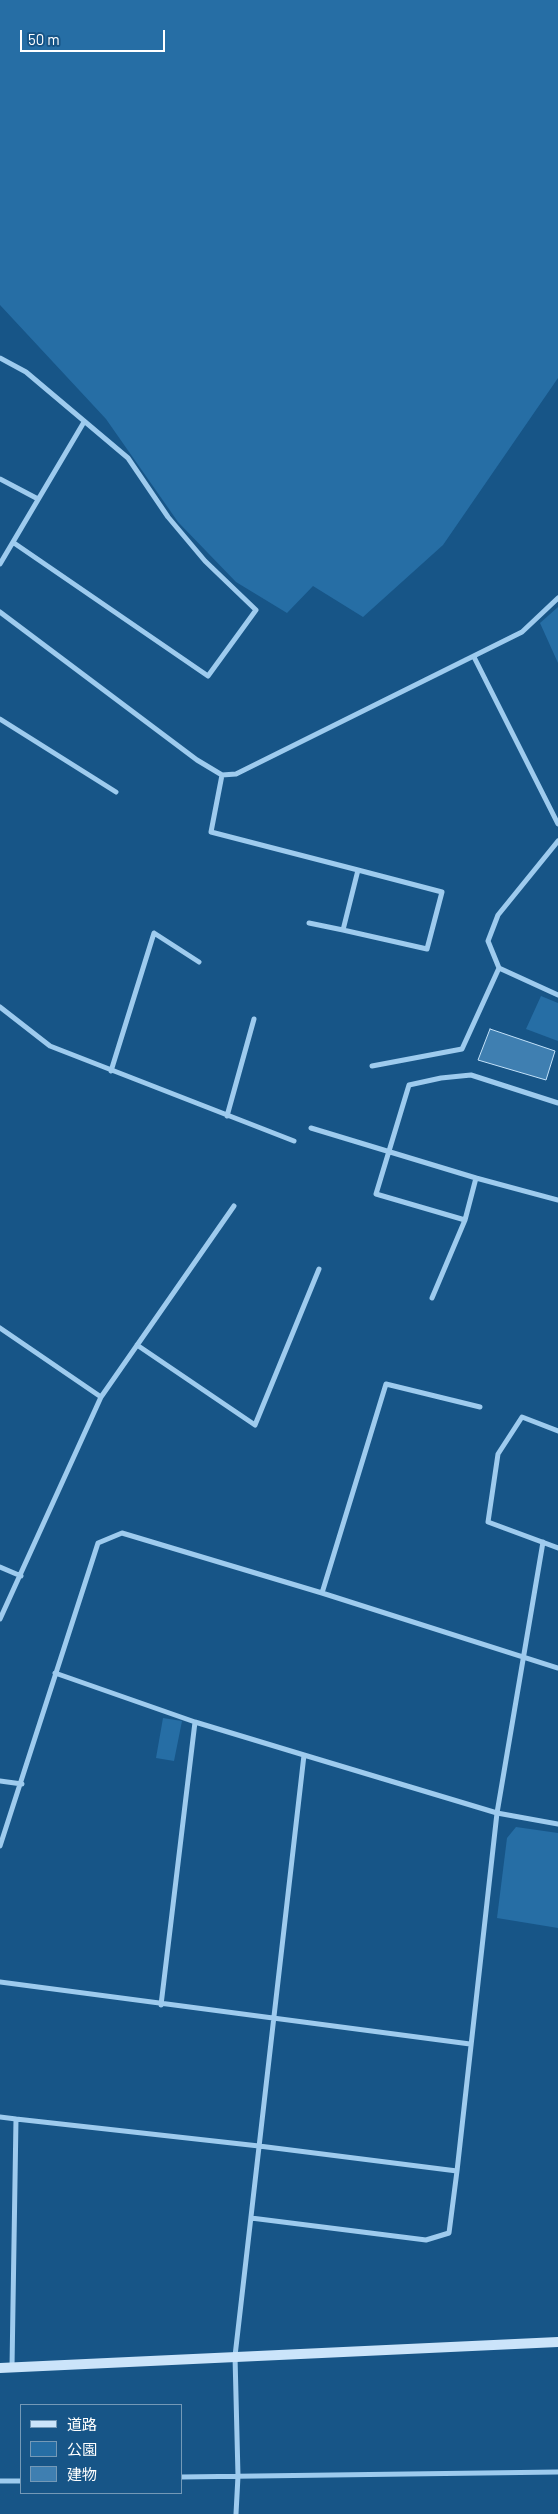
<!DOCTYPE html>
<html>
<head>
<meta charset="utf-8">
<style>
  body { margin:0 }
  #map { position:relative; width:558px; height:2514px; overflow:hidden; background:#175587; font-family:Barlow,"Noto Sans JP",sans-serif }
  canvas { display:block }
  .legend { position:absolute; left:20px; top:2404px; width:162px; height:90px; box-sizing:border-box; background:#175587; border:1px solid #7499b7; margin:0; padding:6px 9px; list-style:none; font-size:15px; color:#fff }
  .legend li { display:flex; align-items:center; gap:10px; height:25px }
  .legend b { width:25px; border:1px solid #7499b7 }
  .scale { position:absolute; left:20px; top:30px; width:145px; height:22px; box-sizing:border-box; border:2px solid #fff; border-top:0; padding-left:6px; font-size:15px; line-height:18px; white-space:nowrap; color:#fff; -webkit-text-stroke:4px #175587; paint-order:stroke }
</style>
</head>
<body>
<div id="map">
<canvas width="558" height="2514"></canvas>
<ul class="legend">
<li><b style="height:6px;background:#cbe4fa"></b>道路</li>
<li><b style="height:14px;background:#266ea5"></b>公園</li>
<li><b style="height:14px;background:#3f7fb1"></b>建物</li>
</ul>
<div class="scale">50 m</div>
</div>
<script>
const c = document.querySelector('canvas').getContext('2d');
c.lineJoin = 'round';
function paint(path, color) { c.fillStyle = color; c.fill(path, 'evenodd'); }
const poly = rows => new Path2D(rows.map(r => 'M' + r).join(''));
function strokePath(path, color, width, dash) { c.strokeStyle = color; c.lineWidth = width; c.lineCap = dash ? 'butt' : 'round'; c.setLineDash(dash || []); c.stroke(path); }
const green = poly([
  [0,0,558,0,558,378,443,545,363,617,313,586,287,613,236,582,178,522,106,419,0,305],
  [558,607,558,663,540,623],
  [541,996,558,1003,558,1041,526,1029],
  [163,1718,182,1721,174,1761,156,1758],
  [516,1827,558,1833,558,1928,497,1918,507,1838]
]);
const building = poly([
  [490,1029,555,1051,546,1080,478,1060,490,1029]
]);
const street = poly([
  [0,358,26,372,128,458,168,517,205,561,256,610,208,676,14,543],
  [0,479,38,499],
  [0,564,84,422],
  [0,612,197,760,222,775,236,774,522,632,558,598],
  [474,657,558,824],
  [0,719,116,792],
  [222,775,211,832,358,870,442,892,427,949,343,930,358,870],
  [558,841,498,915,488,941,499,968,558,995],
  [309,923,343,930],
  [0,1007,50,1046,294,1141],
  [372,1066,462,1049,499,968],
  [111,1071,154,933,199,962],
  [558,1103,471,1075,441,1078,409,1085,376,1194,465,1220,476,1178,558,1200],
  [227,1116,254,1019],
  [311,1128,476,1178],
  [432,1298,465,1220],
  [0,1328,101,1397,0,1619],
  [137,1345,255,1425,319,1269],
  [101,1397,234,1206],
  [558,1431,522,1417,498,1454,488,1522,558,1548],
  [0,1567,21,1576],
  [322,1593,386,1384,480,1407],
  [55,1673,195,1722,304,1755,497,1813,558,1824],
  [0,1781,22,1784],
  [0,1846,98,1543,122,1533,322,1593,558,1668],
  [0,1982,470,2044],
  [161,2005,195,1722],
  [0,2117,16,2119],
  [251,2218,426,2240,449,2233,457,2171],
  [12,2367,16,2119,259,2146,457,2171,497,1813,543,1542],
  [181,2477,558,2472],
  [0,2481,21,2481],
  [236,2514,238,2476,235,2356,304,1755]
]);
const secondary = poly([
  [0,2368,558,2342]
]);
paint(green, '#266ea5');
paint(building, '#3f7fb1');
strokePath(building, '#c3e2fa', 1);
strokePath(street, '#9ecbee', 5);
strokePath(secondary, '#cbe4fa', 10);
</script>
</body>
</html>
